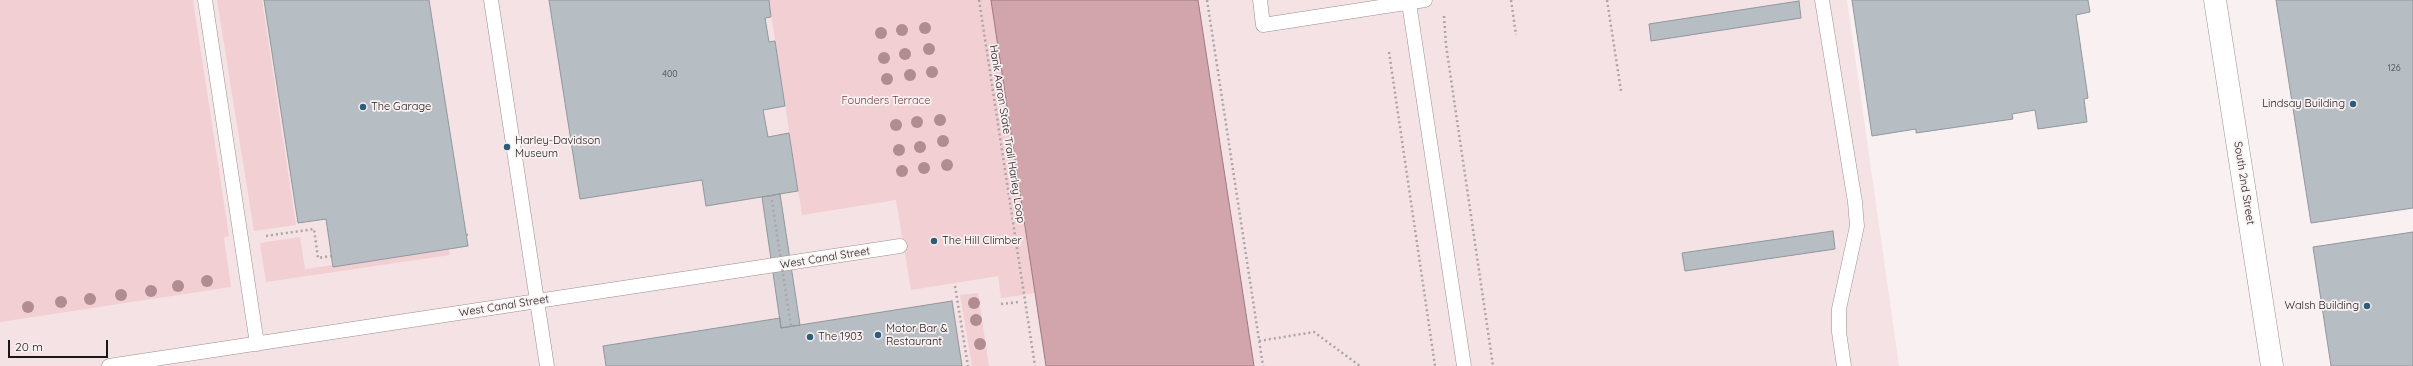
<!DOCTYPE html>
<html>
<head>
<meta charset="utf-8">
<style>
  body { margin:0 }
  #map { position:relative; width:2413px; height:366px; overflow:hidden; background:#f9f0f1; font-family:Quicksand,sans-serif }
  canvas { display:block }
  .scale { position:absolute; left:8px; top:340px; width:100px; height:18px; box-sizing:border-box; border:2px solid #1a1718; border-top:0; padding-left:5px; font-size:12px; line-height:14px; white-space:nowrap; color:#1a1718; -webkit-text-stroke:3px #f9f0f1; paint-order:stroke }
</style>
</head>
<body>
<div id="map">
<canvas width="2413" height="366"></canvas>
<div class="scale">20 m</div>
</div>
<script>
const c = document.querySelector('canvas').getContext('2d');
c.lineJoin = 'round';
function paint(path, color) { c.fillStyle = color; c.fill(path, 'evenodd'); }
const poly = rows => new Path2D(rows.map(r => 'M' + r).join(''));
function strokePath(path, color, width, dash) { c.strokeStyle = color; c.lineWidth = width; c.lineCap = dash ? 'butt' : 'round'; c.setLineDash(dash || []); c.stroke(path); }
function write(font, color, halo, rows, align = 'center') {
  c.font = font + ' Quicksand,sans-serif'; c.lineWidth = 3.5; c.setLineDash([]); c.textBaseline = 'middle'; c.strokeStyle = halo; c.fillStyle = color; for (const [text, x, y, turn = 0] of rows) {
    c.save(); c.translate(x, y); c.rotate((+turn || 0) * Math.PI / 180); c.textAlign = isNaN(turn) ? turn : align; if (halo) c.strokeText(text, 0, 0); c.fillText(text, 0, 0); c.restore();
  }
}
const built = poly([
  [0,0,991,0,1046,366,0,366],
  [1198,0,1847,0,1899,366,1254,366]
]);
const green = poly([
  [0,0,193,0,229,236,224,238,231,287,0,322],
  [217,0,262,0,296,225,254,231],
  [769,0,991,0,1035,293,1001,298,998,276,911,290,896,200,802,215],
  [300,237,305,269,333,265,334,267,449,249,450,255,266,282,260,243],
  [978,293,989,366,972,366,960,295]
]);
const water = poly([
  [991,0,1198,0,1254,366,1046,366,991,0]
]);
const building = poly([
  [264,0,429,0,468,246,333,267,326,219,298,223,264,0],
  [549,0,769,0,771,17,765,18,769,42,775,41,785,106,763,110,768,137,789,133,798,191,706,206,702,180,580,199,549,0],
  [1852,0,2088,0,2090,12,2076,15,2088,98,2084,99,2087,122,2038,129,2035,110,2012,114,2013,119,1916,133,1916,129,1872,136,1852,0],
  [2276,0,2413,0,2413,208,2311,223,2276,0],
  [1799,1,1801,18,1651,41,1649,24,1799,1],
  [780,194,800,325,781,328,762,197,780,194],
  [1833,231,1835,249,1685,271,1682,253,1833,231],
  [2413,232,2413,366,2331,366,2313,247,2413,232],
  [952,301,962,366,606,366,603,346,780,318,781,328,952,301]
]);
const path = poly([
  [979,0,1035,366],
  [1207,0,1263,366],
  [1511,0,1516,35],
  [1607,0,1621,91],
  [1444,16,1446,45,1493,366],
  [1389,52,1435,366],
  [466,235,471,234],
  [266,236,314,229,318,258,331,256],
  [955,286,968,366],
  [1001,304,1019,302],
  [1259,341,1314,332,1360,366]
]);
const service = poly([
  [205,0,257,344],
  [491,0,547,366],
  [1260,0,1263,25,1425,0],
  [1822,0,1855,202,1857,226,1839,309,1839,332,1844,366],
  [1409,3,1464,366],
  [109,366,900,246]
]);
const tertiary = poly([
  [2215,0,2272,366]
]);
const pathBridge = poly([
  [771,195,791,326]
]);
const trees = [
  [925,28],
  [902,30],
  [881,33],
  [929,49],
  [905,54],
  [884,58],
  [932,72],
  [910,75],
  [887,79],
  [940,120],
  [917,122],
  [896,125],
  [943,141],
  [920,147],
  [899,150],
  [947,165],
  [924,168],
  [902,171],
  [207,281],
  [178,286],
  [151,291],
  [121,295],
  [90,299],
  [61,302],
  [974,303],
  [28,307],
  [976,320],
  [980,344]
];
const markers = [
  [2353,104,4,"#2e5c7b"],
  [363,107,4,"#2e5c7b"],
  [507,147,4,"#2e5c7b"],
  [934,241,4,"#2e5c7b"],
  [2367,306,4,"#2e5c7b"],
  [878,335,4,"#2e5c7b"],
  [810,337,4,"#2e5c7b"]
];
const numberNames = [
  ["126",2394,68],
  ["400",670,74]
];
const parkNames = [
  ["Founders Terrace",886,101]
];
const poiNames = [
  ["Lindsay Building",2345,104,"right"],
  ["The Garage",371,107],
  ["Harley-Davidson",515,141],
  ["Museum",515,154],
  ["The Hill Climber",942,241],
  ["Walsh Building",2359,306,"right"],
  ["Motor Bar &",886,329],
  ["Restaurant",886,342],
  ["The 1903",818,337]
];
const streetNames = [
  ["Hank Aaron State Trail Harley Loop",1007,134,81],
  ["South 2nd Street",2244,183,81],
  ["West Canal Street",825,258,-9],
  ["West Canal Street",504,306,-9]
];
paint(built, '#f4e2e4');
paint(green, '#f2cfd3');
paint(water, '#d2a5ac');
strokePath(water, '#9b7a80', 1);
paint(building, '#b7bec3');
strokePath(building, '#91979c', 1);
strokePath(service, '#989091', 15);
strokePath(tertiary, '#989091', 23);
strokePath(path, '#aca5a6', 2.5, [2, 3]);
strokePath(service, '#fff', 14);
strokePath(tertiary, '#fff', 22);
strokePath(pathBridge, '#aca5a6', 2.5, [2, 3]);
c.fillStyle = '#b18c93';
for (const [x, y] of trees) { c.beginPath(); c.arc(x, y, 6, 0, 2 * Math.PI); c.fill(); }
for (const [x, y, r, color] of markers) { const dot = new Path2D(); dot.arc(x, y, r, 0, 2 * Math.PI); c.fillStyle = color; c.fill(dot); strokePath(dot, '#f9f0f1', 1.5); }
write('9px', '#414143', null, numberNames);
write('11px', '#763b46', '#f9f0f1', parkNames);
write('11px', '#1a1718', '#f9f0f1', poiNames, 'left');
write('11px', '#1a1718', '#f9f0f1', streetNames);
</script>
</body>
</html>
